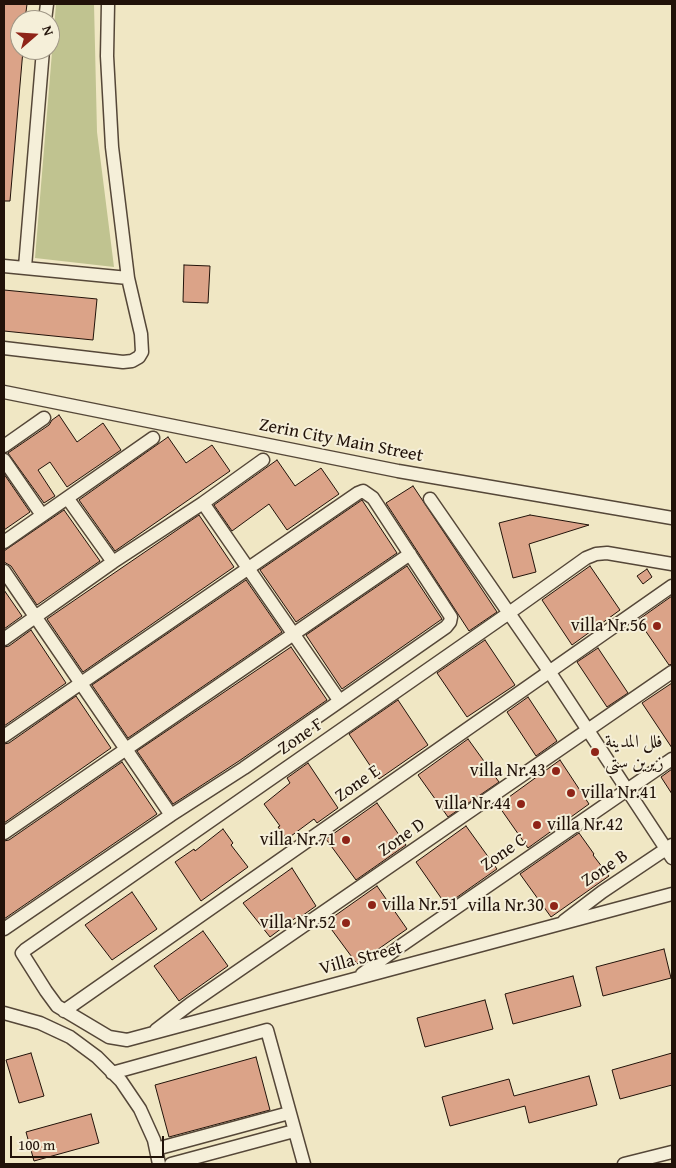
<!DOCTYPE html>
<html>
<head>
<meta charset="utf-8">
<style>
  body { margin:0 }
  #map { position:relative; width:676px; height:1168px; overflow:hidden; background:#f0e7c4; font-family:"Gentium Book Plus",serif }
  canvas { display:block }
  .frame { position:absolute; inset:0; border:5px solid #211209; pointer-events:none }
  .north { position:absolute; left:10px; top:10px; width:50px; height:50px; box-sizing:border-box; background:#f5efd9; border:1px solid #a09786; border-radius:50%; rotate:71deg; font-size:14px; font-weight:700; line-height:20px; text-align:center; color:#211209 }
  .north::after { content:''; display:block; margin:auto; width:18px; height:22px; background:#8f2418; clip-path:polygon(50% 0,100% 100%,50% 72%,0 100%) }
  .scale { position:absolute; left:10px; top:1136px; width:154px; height:22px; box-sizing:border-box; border:2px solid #211209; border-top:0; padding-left:6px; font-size:15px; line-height:18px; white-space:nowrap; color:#211209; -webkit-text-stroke:4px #f5efd9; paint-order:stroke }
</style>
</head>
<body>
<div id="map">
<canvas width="676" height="1168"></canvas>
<div class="frame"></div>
<div class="north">N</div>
<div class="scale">100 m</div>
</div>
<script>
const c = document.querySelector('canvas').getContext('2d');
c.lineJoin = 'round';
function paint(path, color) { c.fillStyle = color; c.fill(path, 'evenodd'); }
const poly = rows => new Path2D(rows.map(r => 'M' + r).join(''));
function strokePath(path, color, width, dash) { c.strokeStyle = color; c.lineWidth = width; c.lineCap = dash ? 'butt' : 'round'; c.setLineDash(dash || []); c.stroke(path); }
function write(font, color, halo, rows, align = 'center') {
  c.font = font + ' "Gentium Book Plus",Amiri,serif'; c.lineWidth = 4; c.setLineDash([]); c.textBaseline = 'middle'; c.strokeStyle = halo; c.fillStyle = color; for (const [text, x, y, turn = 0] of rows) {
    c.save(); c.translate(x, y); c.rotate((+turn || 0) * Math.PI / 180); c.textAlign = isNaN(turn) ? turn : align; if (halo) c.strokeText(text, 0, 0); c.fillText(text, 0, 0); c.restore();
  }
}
const green = poly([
  [56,4,94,4,97,132,114,267,35,258]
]);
const building = poly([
  [4,4,27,4,25,20,20,20,20,50,23,50,10,201,4,201,4,4],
  [184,265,210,266,208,303,183,302,184,265],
  [4,290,97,299,93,340,4,331,4,290],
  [59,415,77,442,103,423,121,450,67,487,50,462,38,470,55,496,44,503,8,453,49,425,52,420,59,415],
  [168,437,186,463,212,445,230,471,115,551,79,500,168,437],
  [277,460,295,486,321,468,339,494,287,530,269,504,232,531,214,505,277,460],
  [4,474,30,512,4,530,4,474],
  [413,486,497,612,469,631,386,503,413,486],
  [362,500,397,553,296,622,260,570,362,500],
  [64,510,100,561,37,605,11,566,4,562,4,551,64,510],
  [199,515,234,567,83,672,47,619,199,515],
  [530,515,589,525,529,544,536,572,513,578,499,523,530,515],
  [407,566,442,619,342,689,306,635,407,566],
  [590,566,620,610,572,645,542,600,590,566],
  [647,569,652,577,643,584,637,576,647,569],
  [246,580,282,632,128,738,92,685,246,580],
  [4,590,22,616,4,629,4,590],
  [672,596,672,664,669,665,638,620,672,596],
  [31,630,66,683,4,726,4,647,9,646,31,630],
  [485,640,515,685,467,717,437,673,485,640],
  [291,647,327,700,239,761,173,804,137,751,291,647],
  [598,648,628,693,607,707,577,662,598,648],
  [672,683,672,748,642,703,672,683],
  [76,696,111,748,4,823,4,744,9,743,76,696],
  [528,697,557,741,536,756,507,712,528,697],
  [398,700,428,745,379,779,349,734,398,700],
  [468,739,499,782,448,817,418,775,468,739],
  [560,760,589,804,528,848,498,805,560,760],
  [122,762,157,814,4,919,4,841,9,840,122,762],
  [308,763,338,808,317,823,314,819,287,839,278,827,280,826,264,804,290,783,287,778,308,763],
  [672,769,672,794,661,777,672,769],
  [377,803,406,845,356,880,326,839,377,803],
  [466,826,497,869,446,905,416,862,466,826],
  [223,829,233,843,231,845,248,867,201,901,175,862,194,849,195,851,223,829],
  [579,833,594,854,593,855,609,876,551,917,520,874,579,833],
  [292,868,316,906,299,918,298,916,270,937,243,903,292,868],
  [377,886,407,929,357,964,326,922,377,886],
  [132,892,157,929,112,960,85,925,132,892],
  [203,931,228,966,179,1001,154,966,203,931],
  [664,949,671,978,603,996,596,967,664,949],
  [573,976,581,1006,513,1024,505,994,573,976],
  [485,1000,493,1029,425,1047,417,1018,485,1000],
  [31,1053,44,1096,19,1103,6,1060,31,1053],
  [672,1053,672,1085,620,1099,612,1070,672,1053],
  [256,1057,270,1110,169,1137,155,1085,256,1057],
  [589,1076,597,1105,529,1123,525,1106,450,1126,442,1097,509,1079,514,1096,589,1076],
  [91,1114,99,1143,34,1161,26,1132,91,1114]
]);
const minor = poly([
  [45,20,47,4],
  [4,266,128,278],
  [25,267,43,50],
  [4,348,123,362,132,361,139,357,142,352,141,334,128,278,112,147,107,56,108,4],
  [4,392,398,471,672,518],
  [4,446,44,418],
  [4,460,42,515],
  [68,499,113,562],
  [430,499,549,671,672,858],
  [203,503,339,700],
  [4,542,153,438],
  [672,564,607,553,596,554,586,558,509,613,25,950,22,953,46,991,57,1006,109,1037,127,1040,672,894],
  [4,571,171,815],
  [4,639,113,562,203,503,263,460],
  [4,736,358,493,363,491,373,498,451,617,450,622,446,627,244,768,171,815,4,929],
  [4,833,410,554],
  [564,921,602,892,672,845],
  [362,974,402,945,672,759],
  [64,1011,672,586],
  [4,1013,40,1023,70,1037,97,1057,121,1081,140,1109,154,1140,159,1164],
  [156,1030,190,1004,672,672],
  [112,1073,267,1030,304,1164],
  [156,1149,289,1113],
  [171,1164,294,1131],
  [624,1164,672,1152]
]);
const markers = [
  [657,626,5,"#8f2418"],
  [595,752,5,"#8f2418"],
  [556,771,5,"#8f2418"],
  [571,793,5,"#8f2418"],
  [521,804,5,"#8f2418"],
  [537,825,5,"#8f2418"],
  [346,840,5,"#8f2418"],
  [372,905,5,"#8f2418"],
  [554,906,5,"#8f2418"],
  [346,923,5,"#8f2418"]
];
const streetNames = [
  ["Zerin City Main Street",341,441,11],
  ["Zone F",301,737,-35],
  ["Zone E",358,784,-35],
  ["Zone D",402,838,-35],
  ["Zone C",504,853,-35],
  ["Zone B",605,869,-34],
  ["Villa Street",361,959,-15]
];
const poiNames = [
  ["villa Nr.56",647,626],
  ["فلل المدينة",605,742,"left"],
  ["زیرین ستی",605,763,"left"],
  ["villa Nr.43",546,771],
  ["villa Nr.41",581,793,"left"],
  ["villa Nr.44",511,804],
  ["villa Nr.42",547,825,"left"],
  ["villa Nr.71",336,840],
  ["villa Nr.51",382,905,"left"],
  ["villa Nr.30",544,906],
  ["villa Nr.52",336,923]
];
paint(green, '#c0c390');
paint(building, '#dba388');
strokePath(building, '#211209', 1);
strokePath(minor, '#554738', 15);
strokePath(minor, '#f5efd9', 12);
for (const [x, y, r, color] of markers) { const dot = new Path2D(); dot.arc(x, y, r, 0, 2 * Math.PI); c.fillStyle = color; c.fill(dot); strokePath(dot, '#f5efd9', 2); }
write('18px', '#211209', '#f5efd9', streetNames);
write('18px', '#211209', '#f5efd9', poiNames, 'right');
</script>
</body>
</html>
